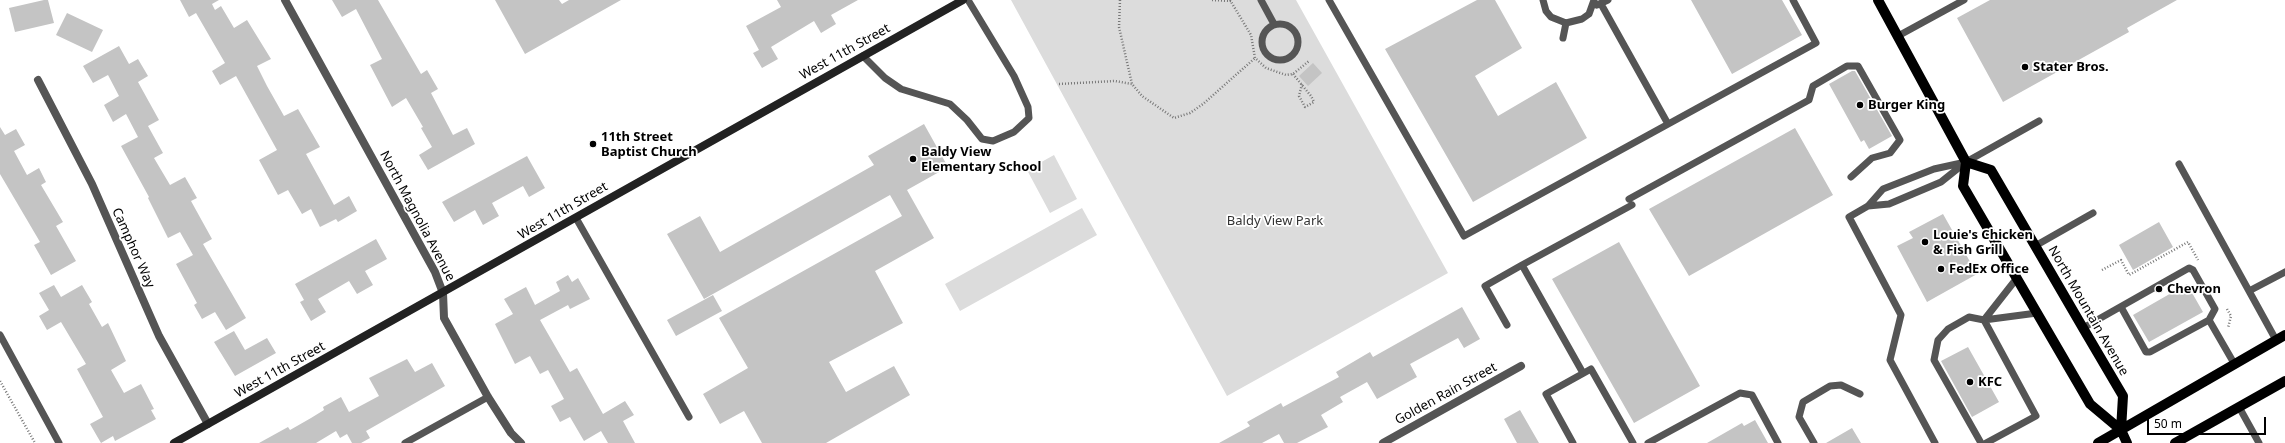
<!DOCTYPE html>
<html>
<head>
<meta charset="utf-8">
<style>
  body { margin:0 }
  #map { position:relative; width:2285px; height:443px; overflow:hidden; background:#fff; font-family:"Noto Sans",sans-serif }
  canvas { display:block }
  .scale { position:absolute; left:2147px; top:417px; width:119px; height:18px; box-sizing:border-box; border:2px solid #000; border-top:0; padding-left:5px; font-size:12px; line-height:14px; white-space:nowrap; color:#000; -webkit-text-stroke:3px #fff; paint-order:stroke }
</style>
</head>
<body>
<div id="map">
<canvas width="2285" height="443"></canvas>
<div class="scale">50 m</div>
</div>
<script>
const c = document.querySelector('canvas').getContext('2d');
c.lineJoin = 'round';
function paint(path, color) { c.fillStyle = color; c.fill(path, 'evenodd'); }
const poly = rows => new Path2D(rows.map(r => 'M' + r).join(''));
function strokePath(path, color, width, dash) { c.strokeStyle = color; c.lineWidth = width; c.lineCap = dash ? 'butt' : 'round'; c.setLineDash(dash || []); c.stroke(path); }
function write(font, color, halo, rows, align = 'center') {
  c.font = font + ' "Noto Sans",sans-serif'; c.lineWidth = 3.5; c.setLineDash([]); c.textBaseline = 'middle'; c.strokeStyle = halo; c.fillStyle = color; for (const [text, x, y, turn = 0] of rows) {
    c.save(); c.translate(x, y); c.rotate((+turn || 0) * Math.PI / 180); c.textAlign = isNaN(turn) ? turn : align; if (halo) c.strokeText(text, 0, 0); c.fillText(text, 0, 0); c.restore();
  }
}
const green = poly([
  [1011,0,1296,0,1448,273,1227,396],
  [1054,155,1077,199,1050,213,1027,170],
  [1082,208,1097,235,960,311,945,284]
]);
const building = poly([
  [44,0,48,0,54,23,15,32,9,8],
  [180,0,219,0,212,4,215,10,221,6,234,28,247,20,271,59,257,66,267,86,284,116,298,109,320,147,306,154,334,205,349,196,357,211,338,222,336,219,320,227,311,209,302,214,288,190,278,195,259,160,277,150,236,76,220,85,212,71,225,63,196,13,189,17],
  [332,0,378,0,421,74,427,70,438,89,431,93,453,135,467,128,475,144,428,170,419,155,432,147,421,128,423,127,406,98,392,107,370,65,382,59,356,9,342,17],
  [495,0,559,0,562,4,569,0,621,0,525,54],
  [777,0,858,0,831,15,836,24,821,33,814,21,771,47,778,59,762,68,753,53,759,50,746,26,781,7],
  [1477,0,1495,0,1522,48,1475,76,1498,116,1556,82,1587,138,1473,202,1385,49],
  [1691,0,1782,0,1802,35,1732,74],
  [1990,0,2177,0,2127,28,2129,32,2003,102,1957,18],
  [67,13,103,30,92,52,56,35],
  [119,46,129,64,138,59,148,76,138,82,159,120,148,126,163,153,154,158,170,185,185,177,197,198,191,201,212,239,203,244,246,318,226,330,215,312,202,319,194,305,197,303,176,264,193,255,180,232,168,238,148,198,149,197,121,146,138,137,126,114,113,122,104,105,119,96,108,75,93,83,83,66],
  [1313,63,1322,73,1308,86,1299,76],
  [1852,71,1855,71,1892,136,1869,149,1864,140,1861,142,1829,84],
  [924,124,948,167,907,190,934,238,875,271,903,323,829,362,846,392,894,366,910,395,826,443,762,443,744,411,720,424,703,394,748,368,719,318,902,216,890,195,704,299,667,234,700,216,720,252,874,165,868,156],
  [0,127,5,135,16,129,25,145,14,151,27,175,39,168,46,182,41,185,63,222,56,226,76,261,51,275,34,245,40,242,0,174],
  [1795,128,1833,195,1689,276,1649,209],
  [527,156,545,188,529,197,523,186,492,203,499,216,483,225,475,210,454,222,442,202],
  [1943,214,1977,274,1927,302,1897,246,1913,238,1909,232],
  [2159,222,2173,247,2133,270,2119,245],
  [376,239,387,259,365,271,373,285,357,294,349,281,318,299,326,312,311,321,300,302,304,300,295,284],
  [1619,242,1700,386,1634,423,1552,279],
  [568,275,572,282,578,278,590,299,570,309,568,305,540,320,570,372,577,368,603,414,625,401,634,415,623,421,635,443,608,443,601,431,584,441,570,417,560,422,551,406,564,399,548,370,540,374,530,356,515,364,495,324,513,314,504,299,526,287,535,305,560,291,556,282],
  [2187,284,2203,312,2149,342,2133,315],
  [54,285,61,297,82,285,92,302,89,304,102,327,108,323,126,361,111,370,124,393,141,384,154,409,151,410,156,419,115,441,113,436,101,443,90,424,103,417,77,369,86,364,61,322,47,330,39,316,49,310,39,293],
  [713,295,722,311,676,336,667,320],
  [1462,307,1480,339,1464,348,1458,338,1410,364,1417,377,1377,399,1367,382,1340,397,1343,402,1321,415,1328,427,1297,443,1284,443,1279,434,1262,443,1219,443,1250,426,1247,422,1281,403,1283,407,1339,377,1336,372,1370,352,1373,357],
  [234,331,245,350,267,338,276,353,235,376,214,342],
  [1968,347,1999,402,1972,417,1941,361],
  [407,359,415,372,432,363,445,386,366,431,370,438,361,443,352,443,347,434,340,438,336,431,316,443,259,443,288,427,290,430,311,418,324,410,323,407,341,397,349,412,379,396,369,378],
  [1520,410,1539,443,1517,443,1504,419],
  [1755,420,1768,443,1707,443,1742,423,1744,426],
  [1852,428,1861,443,1826,443]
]);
const path = poly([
  [1120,0,1119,27,1132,84,1142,96,1174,118,1190,113,1203,104,1255,58],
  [1212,0,1231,1],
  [1230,0,1251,35,1255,58,1266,68,1286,75,1293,74,1309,61],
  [1293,74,1311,96,1314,102,1305,107,1299,96,1302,84],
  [1059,84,1115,81,1132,84],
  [2102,270,2121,260,2129,275,2188,242,2198,260],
  [2227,309,2231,316,2228,328],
  [0,381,35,443]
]);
const lane = poly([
  [1261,0,1274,24],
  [1329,0,1464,236,1816,43,1793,0],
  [1543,0,1546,11,1551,17,1566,23,1582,19,1589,14,1594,0],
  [1601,4,1668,124],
  [1597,5,1608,0],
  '1262 42a18 18 0 1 1 36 0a18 18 0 1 1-36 0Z',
  [1898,36,1964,0],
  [1563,38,1566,23],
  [863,56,885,78,901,89,950,104,967,120,982,139,993,141,1014,132,1029,118,1028,107,1014,76,968,0],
  [2179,164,2249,291],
  [1629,199,1809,100,1813,86,1847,66,1858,66,1900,140,1890,153,1872,158,1851,177],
  [1868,206,1889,204,1941,182,1966,162,2039,121],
  [576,218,689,417],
  [2035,246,2093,213],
  [1984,320,2036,416,1986,443],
  [1984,320,2017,278],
  [2209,320,2235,365],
  [1507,325,1485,286,1522,265],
  [2083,328,2189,268,2193,270,2215,309,2209,320,2150,352,2146,352,2121,307],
  [0,335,59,443],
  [2276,340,2249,291,2285,272],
  [1583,373,1522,265,1632,205],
  [2239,407,2259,443],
  [405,443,488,397],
  [1573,443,1546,394,1591,369,1633,443],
  [1648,443,1740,393,1752,395,1778,443],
  [1814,443,1799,417,1803,402,1830,386,1841,385,1860,394],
  [1935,443,1890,360,1901,315,1849,217,1868,206,1883,189,1934,169,1966,162],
  [1981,443,1934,360,1938,340,1948,329,1969,317,1984,320,2037,313]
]);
const street = poly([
  [285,0,435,272,443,293,444,318,488,397,511,433,521,443],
  [38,80,92,184,159,336,208,424],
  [1383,443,1521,366]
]);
const secondary = poly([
  [174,443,963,0]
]);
const primary = poly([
  [1878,0,1966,162,1963,186,2090,404,2121,430,2127,443],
  [1966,162,1991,170,2083,328,2123,396,2121,430],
  [2098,443,2285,335],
  [2175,443,2285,381]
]);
const markers = [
  [2025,67,4,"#000"],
  [1860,105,4,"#000"],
  [593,144,4,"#000"],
  [913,159,4,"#000"],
  [1925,242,4,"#000"],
  [1941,269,4,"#000"],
  [2159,289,4,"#000"],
  [1970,382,4,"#000"]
];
const streetNames = [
  ["West 11th Street",845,52,-29],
  ["West 11th Street",563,211,-30],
  ["North Magnolia Avenue",417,216,62],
  ["Camphor Way",133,248,66],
  ["North Mountain Avenue",2088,311,60],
  ["West 11th Street",280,370,-29],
  ["Golden Rain Street",1446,394,-29]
];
const poiNames = [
  ["Stater Bros.",2033,67],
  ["Burger King",1868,105],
  ["11th Street",601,137],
  ["Baptist Church",601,152],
  ["Baldy View",921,152],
  ["Elementary School",921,167],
  ["Louie's Chicken",1933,235],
  ["& Fish Grill",1933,250],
  ["FedEx Office",1949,269],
  ["Chevron",2167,289],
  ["KFC",1978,382]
];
const parkNames = [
  ["Baldy View Park",1275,221]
];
paint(green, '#dcdcdc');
paint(building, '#c4c4c4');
strokePath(path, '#777', 2.5, [1, 2]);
strokePath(lane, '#555', 7);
strokePath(street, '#555', 8);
strokePath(secondary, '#222', 8);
strokePath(primary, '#000', 10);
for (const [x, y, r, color] of markers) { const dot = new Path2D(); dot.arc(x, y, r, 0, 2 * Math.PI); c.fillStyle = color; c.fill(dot); strokePath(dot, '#fff', 1.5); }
write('13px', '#000', '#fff', streetNames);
write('bold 13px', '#000', '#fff', poiNames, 'left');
write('13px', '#333', '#fff', parkNames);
</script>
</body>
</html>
